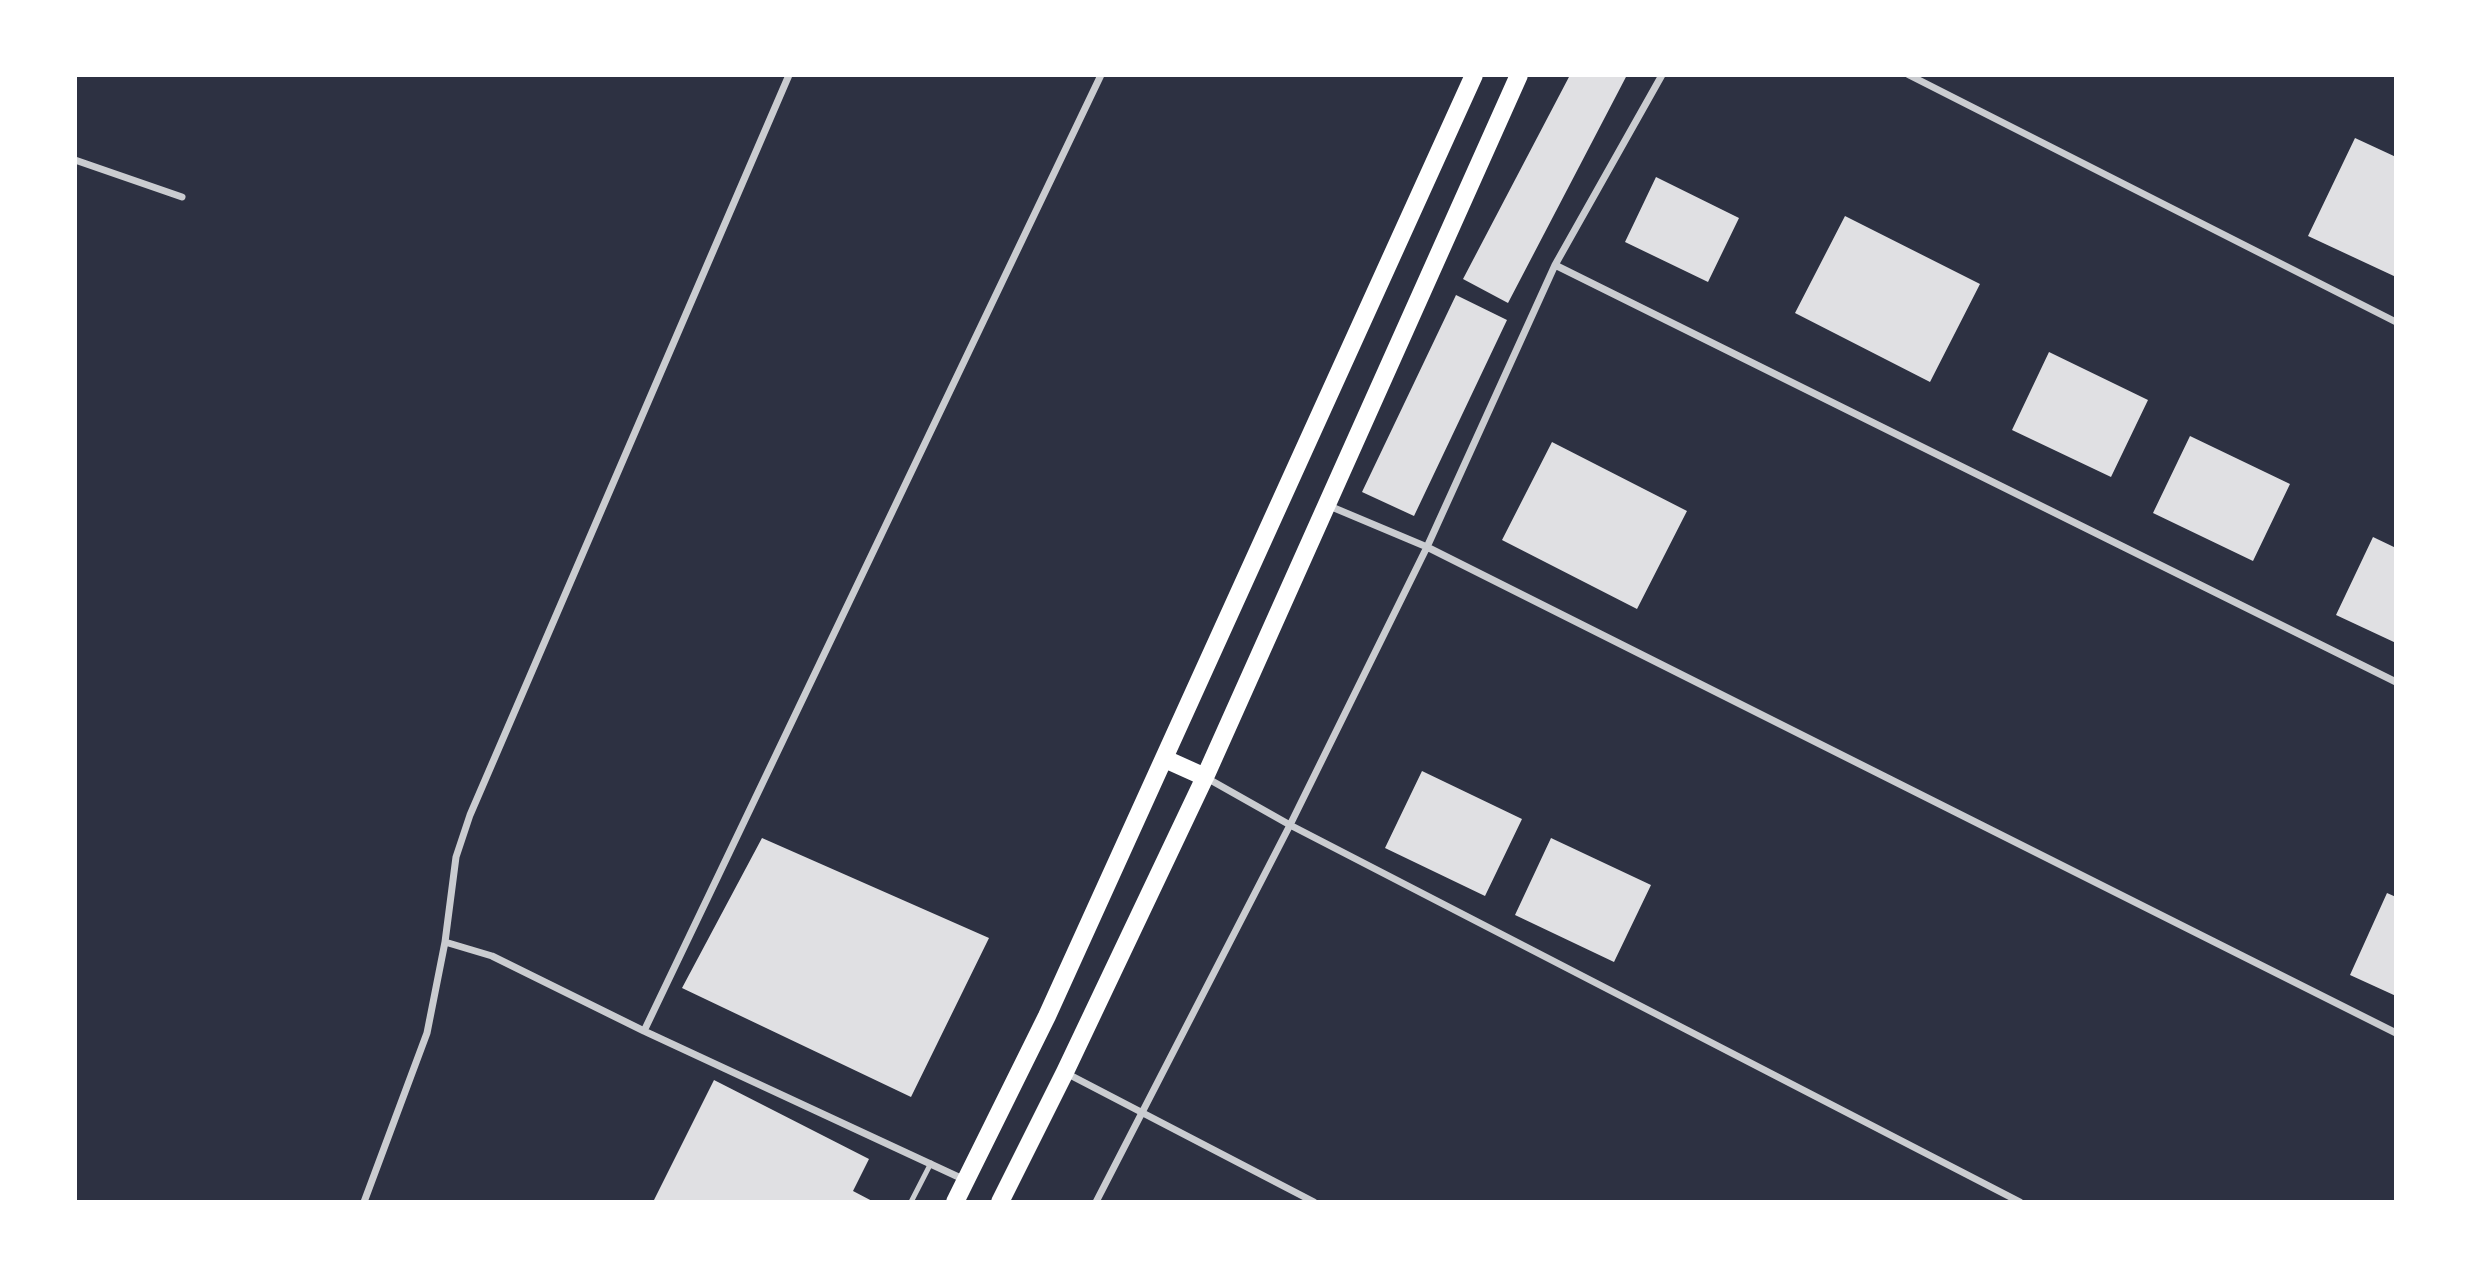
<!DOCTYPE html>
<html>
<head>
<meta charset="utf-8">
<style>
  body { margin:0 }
  #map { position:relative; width:2471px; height:1277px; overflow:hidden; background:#2d3142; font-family:"Roboto Serif",serif }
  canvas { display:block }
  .frame { position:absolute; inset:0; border:77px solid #fff; pointer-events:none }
</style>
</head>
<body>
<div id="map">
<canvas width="2471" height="1277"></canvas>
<div class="frame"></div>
</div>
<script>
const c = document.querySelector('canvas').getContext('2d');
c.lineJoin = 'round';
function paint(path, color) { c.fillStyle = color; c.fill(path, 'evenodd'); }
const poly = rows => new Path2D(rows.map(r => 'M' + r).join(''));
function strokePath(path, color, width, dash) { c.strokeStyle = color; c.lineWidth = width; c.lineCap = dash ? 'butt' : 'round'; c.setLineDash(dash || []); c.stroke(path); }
const building = poly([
  [1570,75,1627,75,1508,303,1463,279],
  [2355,138,2396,157,2396,277,2308,236],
  [1656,177,1739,218,1708,282,1625,242],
  [1845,216,1980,284,1930,382,1795,313],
  [1456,295,1507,320,1414,516,1362,492],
  [2049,352,2148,400,2111,477,2012,430],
  [2190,436,2290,484,2253,561,2153,513],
  [1552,442,1687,511,1637,609,1502,540],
  [2373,537,2396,548,2396,643,2336,615],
  [1422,771,1522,819,1485,896,1385,848],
  [762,838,989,938,911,1097,682,988],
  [1551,838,1651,885,1614,962,1515,915],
  [2387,893,2396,897,2396,996,2350,975],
  [714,1080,869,1159,853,1191,874,1202,653,1202]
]);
const service = poly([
  [911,1202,931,1163]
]);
const minor = poly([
  [1909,75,2396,322],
  [75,160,182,197],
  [1555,265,2396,682],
  [1327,505,1427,547,2396,1033],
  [1205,777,1290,825,2020,1202],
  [445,942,492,956,644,1031,965,1180],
  [644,1031,1101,75],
  [1066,1073,1314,1202],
  [364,1202,427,1033,445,942,456,857,470,815,789,75],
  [1096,1202,1290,825,1427,547,1555,265,1662,75]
]);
const primary = poly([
  [1165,759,1205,777],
  [955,1202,1047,1016,1474,75],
  [1000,1202,1065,1072,1205,777,1519,75]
]);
paint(building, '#e0e0e3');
strokePath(service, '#caccd0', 5);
strokePath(minor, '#caccd0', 7);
strokePath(primary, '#fff', 18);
</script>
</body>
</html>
